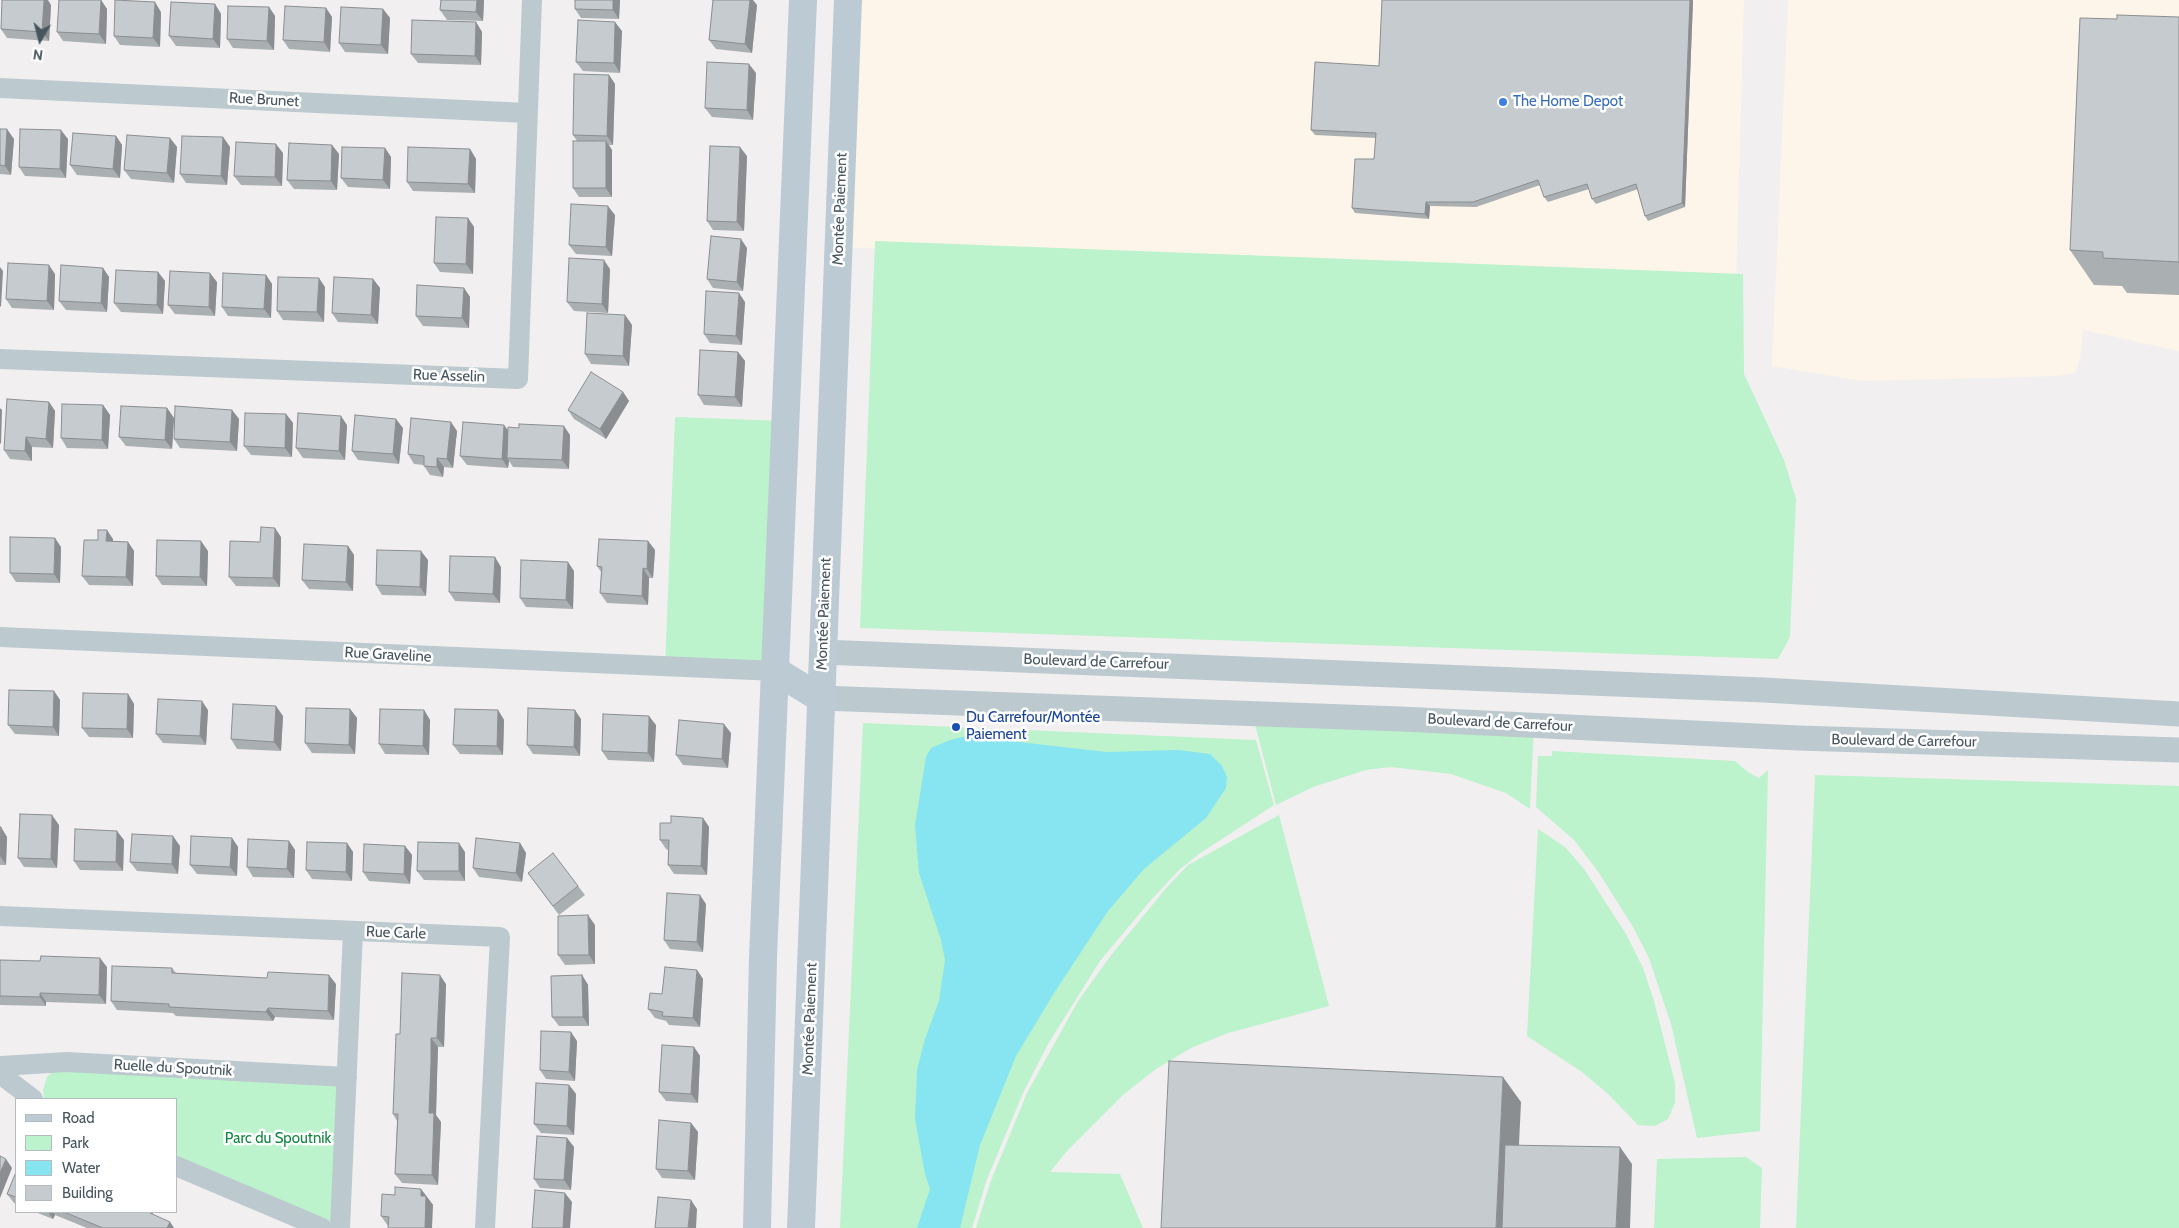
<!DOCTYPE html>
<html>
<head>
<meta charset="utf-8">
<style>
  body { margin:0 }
  #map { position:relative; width:2179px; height:1228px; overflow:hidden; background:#f2eff0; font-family:Cabin,sans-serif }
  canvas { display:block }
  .legend { position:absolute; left:15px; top:1098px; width:162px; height:115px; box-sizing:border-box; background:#fff; border:1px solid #b5bbbf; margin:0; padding:6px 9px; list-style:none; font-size:15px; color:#46555e }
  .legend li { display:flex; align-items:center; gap:10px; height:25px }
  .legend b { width:25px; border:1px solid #b5bbbf }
  .north { position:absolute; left:15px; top:15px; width:50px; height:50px; -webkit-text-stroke:4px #fff; paint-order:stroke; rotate:188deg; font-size:14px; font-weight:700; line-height:20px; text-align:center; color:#46555e }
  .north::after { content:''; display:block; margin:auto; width:18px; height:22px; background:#46555e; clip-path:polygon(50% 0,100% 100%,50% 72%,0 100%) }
</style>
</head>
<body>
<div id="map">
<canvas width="2179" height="1228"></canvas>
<ul class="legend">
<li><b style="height:6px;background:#bccad4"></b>Road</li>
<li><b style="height:14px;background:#bcf2cc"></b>Park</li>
<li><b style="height:14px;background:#87e4f1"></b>Water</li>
<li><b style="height:14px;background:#c6cbcf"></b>Building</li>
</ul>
<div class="north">N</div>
</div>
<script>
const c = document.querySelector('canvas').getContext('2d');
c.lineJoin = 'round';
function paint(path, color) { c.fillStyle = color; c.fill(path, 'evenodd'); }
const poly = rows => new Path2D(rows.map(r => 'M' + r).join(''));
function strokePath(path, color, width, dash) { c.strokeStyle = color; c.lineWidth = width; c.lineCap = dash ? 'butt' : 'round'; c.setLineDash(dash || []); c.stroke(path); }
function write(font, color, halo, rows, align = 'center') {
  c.font = font + ' Cabin,sans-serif'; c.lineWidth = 5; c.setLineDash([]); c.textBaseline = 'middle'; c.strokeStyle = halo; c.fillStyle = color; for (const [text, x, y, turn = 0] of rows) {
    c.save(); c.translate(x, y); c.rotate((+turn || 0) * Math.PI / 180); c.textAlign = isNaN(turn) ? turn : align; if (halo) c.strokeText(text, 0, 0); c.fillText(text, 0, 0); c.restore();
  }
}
const commercial = poly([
  [848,0,1744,0,1736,281,838,247],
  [1788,0,2179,0,2179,351,2083,330,2080,359,2075,373,2058,376,1863,381,1772,366]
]);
const green = poly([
  [875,241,1743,274,1744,374,1784,460,1796,499,1790,637,1778,659,860,628],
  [675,417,785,421,776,671,665,667],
  [1252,713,1534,725,1530,809,1506,793,1451,774,1391,767,1366,770,1344,777,1313,787,1276,805],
  [863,723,1256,740,1274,805,1199,854,1179,870,1151,900,1100,961,1048,1044,1023,1093,987,1179,972,1228,840,1228],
  [1552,751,1735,761,1748,772,1759,778,1768,770,1760,1131,1697,1138,1671,1024,1649,958,1633,927,1599,873,1574,840,1536,807,1538,756,1552,756],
  [1815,775,2179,786,2179,1228,1796,1228],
  [1279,815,1329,1006,1228,1033,1191,1048,1156,1069,1124,1094,1067,1151,1050,1172,1120,1174,1143,1228,976,1228,990,1183,1027,1093,1078,1001,1112,954,1168,886,1188,865],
  [1538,829,1565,847,1584,869,1626,934,1643,968,1654,1001,1675,1083,1675,1103,1668,1119,1655,1126,1638,1125,1607,1093,1582,1072,1527,1036],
  [55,1069,347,1077,340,1228,176,1166,176,1099,44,1099,43,1090,47,1077],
  [1746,1157,1762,1168,1760,1228,1654,1228,1657,1159]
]);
const water = poly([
  [966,736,1106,752,1178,750,1210,754,1222,766,1227,777,1226,788,1206,818,1144,869,1108,911,1054,993,1016,1056,980,1145,960,1228,917,1228,930,1189,925,1174,915,1119,917,1070,925,1039,939,1001,945,960,941,940,919,873,915,825,926,757,931,748,950,740]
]);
const minor = poly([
  [0,88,527,113],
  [0,359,518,379,532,0],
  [0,637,776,671],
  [0,916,500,937,485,1228],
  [0,1066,67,1062,347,1077],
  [0,1074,33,1099],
  [176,1166,322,1228],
  [340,1228,353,931]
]);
const tertiary = poly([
  [822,652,1764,690,2179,714],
  [820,698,1401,719,1799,738,2179,750]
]);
const secondary = poly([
  [776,671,820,698],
  [757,1228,763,957,803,0],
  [801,1228,848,0]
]);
const wall = poly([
  [101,0,107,9,106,44,63,41,57,32],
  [441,0,484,0,483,21,447,20,440,10],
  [575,0,620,0,619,19,581,18,575,9],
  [1382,0,1693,0,1685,207,1648,221,1645,216,1638,189,1596,204,1592,199,1589,189,1548,202,1544,197,1540,185,1476,207,1430,206,1429,219,1355,213,1352,208,1374,159,1376,138,1315,135,1311,130,1379,66],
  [215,4,221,14,220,48,176,46,169,36],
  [51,5,49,41,7,38,1,29],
  [757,5,752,53,716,49,709,40],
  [269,7,275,16,274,50,233,48,227,39],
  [326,8,332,17,330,52,289,49,283,40],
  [383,9,390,18,388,54,345,52,339,43],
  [161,12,160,47,120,45,114,36],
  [2179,17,2179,295,2127,293,2122,286,2094,285,2070,250,2117,19],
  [476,22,482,32,481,65,418,63,411,54],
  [622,31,620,73,583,71,576,62],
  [756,73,753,120,712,117,705,108],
  [609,75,615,84,613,145,609,145,612,150,612,197,579,197,573,188,577,141,573,135],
  [0,129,14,139,11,175,0,174],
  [116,136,122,145,120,178,77,175,70,165],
  [223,137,230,147,227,185,186,183,180,174],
  [170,138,177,147,174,183,131,179,124,170],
  [68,139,66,178,25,176,19,167],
  [332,145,339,154,337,190,294,189,287,180],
  [385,148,391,157,390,189,348,187,341,178],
  [470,149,476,159,475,193,413,191,407,182],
  [283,153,282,186,241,185,234,176],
  [747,156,744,231,713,230,707,221],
  [615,215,612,256,576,254,569,245],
  [468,218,474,227,473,274,440,272,434,263],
  [747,248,743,291,713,288,707,279],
  [103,268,109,277,107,312,66,310,59,301],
  [610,269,608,313,574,311,567,302],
  [158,272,165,281,163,314,121,312,114,303],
  [55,274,54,310,12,308,6,299],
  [266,275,272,284,271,318,228,316,222,307],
  [373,279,380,288,378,324,338,322,332,313],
  [217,282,215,316,175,314,168,305],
  [325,287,324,322,283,320,277,311],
  [464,288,470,297,469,328,423,326,416,316],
  [745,302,742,345,710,343,704,334],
  [625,315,632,325,629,366,591,364,585,354],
  [738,352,745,361,742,407,704,405,698,395],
  [623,392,629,401,606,439,574,419,568,410],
  [49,402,55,411,53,448,32,447,32,461,10,459,4,450],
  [103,405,110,415,108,449,67,448,61,438],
  [167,408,174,418,172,449,126,446,119,437],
  [232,410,239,419,237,451,180,448,174,439],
  [286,414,293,423,292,457,251,455,244,446],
  [347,425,345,460,303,458,296,448],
  [504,425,508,430,570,435,569,469,513,467,509,461,508,468,467,465,460,456],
  [403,428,399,464,358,460,352,451],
  [457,431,453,468,444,467,443,477,430,475,424,466,424,465,414,464,408,454],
  [281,537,280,587,236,586,229,577,260,542],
  [113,539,113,541,128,542,134,551,133,586,89,585,82,576,98,540],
  [648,541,655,550,653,578,649,578,648,605,607,603,600,593,601,572,597,566],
  [348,546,354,555,353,591,309,589,302,580],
  [61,547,60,583,16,582,10,573],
  [208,551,207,586,162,585,156,576],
  [428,560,426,596,382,595,376,585],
  [501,567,500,603,455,601,449,592],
  [574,571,573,609,526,607,520,598],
  [54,691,60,700,59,736,15,734,8,725],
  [128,694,134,704,133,738,89,737,82,728],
  [350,709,357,718,355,754,312,753,305,743],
  [208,710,206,745,163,743,156,734],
  [424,710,430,720,429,755,385,754,379,744],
  [498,710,504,720,503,755,460,754,453,745],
  [283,716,281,751,237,749,231,739],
  [581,719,580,756,533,754,527,745],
  [656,725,654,762,608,760,602,751],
  [731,733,728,768,683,765,676,755],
  [703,818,709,827,707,875,674,874,668,865,668,850,666,849,660,840,671,823],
  [59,825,57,868,24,867,18,858],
  [0,827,7,837,6,865,0,865],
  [232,838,238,847,237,876,197,874,190,865],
  [124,840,123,871,80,870,74,861],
  [289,841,295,850,294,878,253,877,247,867],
  [347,843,353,852,352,881,312,879,306,870],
  [520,843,526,853,522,882,479,877,473,868],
  [180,846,178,874,137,871,130,862],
  [405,846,412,855,410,884,369,881,363,872],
  [465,852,465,881,424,880,417,871],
  [528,873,578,886,585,895,559,915],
  [706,904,703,952,670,949,664,940],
  [595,925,595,964,565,965,558,955],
  [0,960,107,967,106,1004,46,1002,46,1006,0,1005],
  [172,968,176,973,336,984,334,1020,275,1017,273,1021,176,1016,173,1013,117,1010,111,1001],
  [697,970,703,979,700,1027,669,1025,666,1021,655,1018,648,1009,662,994],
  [582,975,588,985,589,1026,559,1026,552,1017],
  [446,984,444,1047,438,1047,437,1072,436,1115,441,1122,438,1185,402,1183,395,1174,397,1121,393,1114,400,1034],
  [577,1041,575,1081,546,1079,540,1070],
  [694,1047,700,1056,698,1103,666,1101,659,1092],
  [569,1085,576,1094,574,1135,541,1133,534,1124],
  [691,1123,698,1132,695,1180,662,1178,656,1169],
  [567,1138,574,1147,571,1190,540,1188,534,1179],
  [16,1172,16,1204,14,1203,7,1194],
  [421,1189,433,1205,388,1226,381,1216,395,1195],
  [35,1212,152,1212,154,1215,170,1222,174,1228,87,1228,55,1215,53,1219]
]);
const shadedWall = poly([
  [44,0,48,0,51,5,49,41,42,32],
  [101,0,107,9,106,44,99,34],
  [477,0,484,0,483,21,476,12],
  [613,0,620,0,619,19,613,10],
  [750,0,753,0,757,5,752,53,745,44],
  [1690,0,1693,0,1685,207,1682,203],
  [155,2,161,12,160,47,153,38],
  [215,4,221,14,220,48,213,39],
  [269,7,275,16,274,50,267,41],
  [326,8,332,17,330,52,324,42],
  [383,9,390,18,388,54,381,45],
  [476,22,482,32,481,65,475,56],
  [615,22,622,31,620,73,614,63],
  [749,64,756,73,753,120,747,110],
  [609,75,615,84,613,145,607,136],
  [7,129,14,139,11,175,5,166],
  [61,130,68,139,66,178,60,169],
  [116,136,122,145,120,178,113,169],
  [223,137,230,147,227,185,221,176],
  [170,138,177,147,174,183,167,173],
  [606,141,612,150,612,197,606,188],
  [276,144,283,153,282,186,275,177],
  [332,145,339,154,337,190,331,181],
  [740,147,747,156,744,231,737,222],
  [385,148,391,157,390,189,383,180],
  [470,149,476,159,475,193,468,184],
  [1426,202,1430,206,1429,219,1425,214],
  [608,206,615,215,612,256,606,247],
  [468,218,474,227,473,274,466,264],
  [741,239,747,248,743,291,737,282],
  [604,260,610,269,608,313,602,304],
  [49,265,55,274,54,310,47,301],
  [0,267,3,271,1,307,0,306],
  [103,268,109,277,107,312,101,303],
  [158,272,165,281,163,314,157,305],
  [210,273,217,282,215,316,209,307],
  [266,275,272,284,271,318,264,309],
  [319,278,325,287,324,322,317,312],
  [373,279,380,288,378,324,371,315],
  [464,288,470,297,469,328,462,318],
  [739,293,745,302,742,345,736,336],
  [625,315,632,325,629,366,623,356],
  [738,352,745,361,742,407,735,397],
  [623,392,629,401,606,439,600,429],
  [49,402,55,411,53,448,46,439],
  [103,405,110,415,108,449,102,440],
  [0,408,2,410,1,444,0,443],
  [167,408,174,418,172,449,165,440],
  [232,410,239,419,237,451,230,442],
  [286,414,293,423,292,457,285,448],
  [341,416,347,425,345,460,339,451],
  [396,419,403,428,399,464,393,454],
  [451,422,457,431,453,468,447,459],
  [504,425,510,434,507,458,509,461,508,468,502,459],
  [564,426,570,435,569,469,562,460],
  [26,437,32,447,32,461,25,451],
  [437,458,444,467,443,477,437,467],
  [275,528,281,537,280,587,273,578],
  [107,530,113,539,113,550,106,541],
  [55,538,61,547,60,583,54,574],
  [201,541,208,551,207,586,200,577],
  [648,541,655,550,653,578,647,569],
  [128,542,134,551,133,586,126,577],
  [348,546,354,555,353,591,346,582],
  [421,551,428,560,426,596,420,587],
  [495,557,501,567,500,603,493,594],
  [568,562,574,571,573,609,566,600],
  [643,568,649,578,648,605,642,596],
  [54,691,60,700,59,736,53,727],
  [128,694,134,704,133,738,127,729],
  [202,701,208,710,206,745,200,736],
  [276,706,283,716,281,751,274,742],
  [350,709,357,718,355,754,349,745],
  [424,710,430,720,429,755,423,746],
  [498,710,504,720,503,755,497,746],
  [575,710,581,719,580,756,574,747],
  [649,716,656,725,654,762,648,753],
  [724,724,731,733,728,768,722,759],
  [52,815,59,825,57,868,51,859],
  [703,818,709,827,707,875,701,866],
  [1,827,7,837,6,865,0,856],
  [117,831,124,840,123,871,116,862],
  [173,836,180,846,178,874,172,864],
  [232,838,238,847,237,876,230,867],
  [289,841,295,850,294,878,287,869],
  [347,843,353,852,352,881,346,872],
  [459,843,465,852,465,881,459,871],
  [520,843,526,853,522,882,516,873],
  [405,846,412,855,410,884,404,874],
  [700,895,706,904,703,952,697,942],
  [588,915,595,925,595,964,589,955],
  [100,958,107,967,106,1004,99,995],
  [697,970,703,979,700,1027,693,1018],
  [329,975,336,984,334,1020,328,1011],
  [440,975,446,984,444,1047,437,1038],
  [582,975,588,985,589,1026,583,1017],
  [40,993,46,1002,46,1006,40,997],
  [268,1008,275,1017,273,1021,266,1012],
  [571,1032,577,1041,575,1081,569,1072],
  [431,1038,438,1047,436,1115,441,1122,438,1185,432,1175,429,1113],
  [694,1047,700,1056,698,1103,691,1094],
  [1503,1077,1521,1102,1515,1228,1496,1228],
  [569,1085,576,1094,574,1135,567,1126],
  [691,1123,698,1132,695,1180,688,1171],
  [567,1138,574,1147,571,1190,564,1180],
  [1620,1147,1632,1164,1630,1228,1616,1228],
  [6,1159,12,1168,0,1198,0,1173],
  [421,1189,433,1205,432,1228,425,1228,421,1196],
  [565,1193,572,1202,570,1228,563,1228],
  [691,1200,697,1209,696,1228,688,1228],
  [48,1212,53,1212,55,1215,53,1219],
  [170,1222,174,1228,167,1228]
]);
const building = poly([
  [2,0,44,0,42,32,1,29,2,0],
  [59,0,101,0,99,34,57,32,59,0],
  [115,0,155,2,153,38,114,36,115,0],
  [441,0,477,0,476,12,440,10,441,0],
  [575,0,613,0,613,10,575,9,575,0],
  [713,0,750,0,745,44,709,40,713,0],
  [1382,0,1690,0,1682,203,1645,216,1636,184,1592,199,1587,184,1544,197,1538,180,1473,202,1426,202,1425,214,1352,208,1355,159,1374,159,1376,133,1311,130,1315,62,1379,66,1382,0],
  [171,2,215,4,213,39,169,36,171,2],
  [228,6,269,7,267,41,227,39,228,6],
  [285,6,326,8,324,42,283,40,285,6],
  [341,7,383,9,381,45,339,43,341,7],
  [2117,15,2179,17,2179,262,2103,258,2103,252,2070,250,2080,18,2117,19,2117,15],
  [412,20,476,22,475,56,411,54,412,20],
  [578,20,615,22,614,63,576,62,578,20],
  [707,62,749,64,747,110,705,108,707,62],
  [574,74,609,75,607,136,573,135,574,74],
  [0,129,7,129,5,166,0,165,0,129],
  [20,129,61,130,60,169,19,167,20,129],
  [73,133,116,136,113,169,70,165,73,133],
  [127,135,170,138,167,173,124,170,127,135],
  [182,136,223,137,221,176,180,174,182,136],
  [573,141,606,141,606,188,573,188,573,141],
  [236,142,276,144,275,177,234,176,236,142],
  [289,143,332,145,331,181,287,180,289,143],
  [710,146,740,147,737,222,707,221,710,146],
  [342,147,385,148,383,180,341,178,342,147],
  [408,147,470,149,468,184,407,182,408,147],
  [571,204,608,206,606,247,569,245,571,204],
  [436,217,468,218,466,264,434,263,436,217],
  [711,236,741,239,737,282,707,279,711,236],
  [569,258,604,260,602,304,567,302,569,258],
  [8,263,49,265,47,301,6,299,8,263],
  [61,265,103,268,101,303,59,301,61,265],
  [116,270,158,272,157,305,114,303,116,270],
  [170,271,210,273,209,307,168,305,170,271],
  [223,273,266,275,264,309,222,307,223,273],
  [278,277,319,278,317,312,277,311,278,277],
  [334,277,373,279,371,315,332,313,334,277],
  [417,285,464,288,462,318,416,316,417,285],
  [706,291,739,293,736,336,704,334,706,291],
  [587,313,625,315,623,356,585,354,587,313],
  [700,350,738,352,735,397,698,395,700,350],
  [591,372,623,392,600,429,568,410,591,372],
  [7,399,49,402,46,439,26,437,25,451,4,450,7,399],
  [62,404,103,405,102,440,61,438,62,404],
  [121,406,167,408,165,440,119,437,121,406],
  [175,406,232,410,230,442,174,439,175,406],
  [245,413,286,414,285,448,244,446,245,413],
  [298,413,341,416,339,451,296,448,298,413],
  [355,415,396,419,393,454,352,451,355,415],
  [411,418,451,422,447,459,437,458,437,467,424,466,424,456,408,454,411,418],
  [463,422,504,425,502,459,460,456,463,422],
  [519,424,564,426,562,460,507,458,508,427,519,428,519,424],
  [261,527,275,528,273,578,229,577,230,541,260,542,261,527],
  [98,530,107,530,106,541,128,542,126,577,82,576,84,540,98,540,98,530],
  [10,537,55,538,54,574,10,573,10,537],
  [599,539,648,541,647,569,643,568,642,596,600,593,602,567,597,566,599,539],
  [157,540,201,541,200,577,156,576,157,540],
  [304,544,348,546,346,582,302,580,304,544],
  [377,550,421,551,420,587,376,585,377,550],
  [450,556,495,557,493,594,449,592,450,556],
  [521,560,568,562,566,600,520,598,521,560],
  [9,690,54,691,53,727,8,725,9,690],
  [83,693,128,694,127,729,82,728,83,693],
  [158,699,202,701,200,736,156,734,158,699],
  [233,704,276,706,274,742,231,739,233,704],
  [306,708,350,709,349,745,305,743,306,708],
  [528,708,575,710,574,747,527,745,528,708],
  [380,709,424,710,423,746,379,744,380,709],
  [455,709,498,710,497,746,453,745,455,709],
  [603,714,649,716,648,753,602,751,603,714],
  [679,720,724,724,722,759,676,755,679,720],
  [20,814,52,815,51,859,18,858,20,814],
  [671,816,703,818,701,866,668,865,669,840,660,840,660,823,671,823,671,816],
  [0,827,1,827,0,853,0,827],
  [75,829,117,831,116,862,74,861,75,829],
  [132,834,173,836,172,864,130,862,132,834],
  [191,836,232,838,230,867,190,865,191,836],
  [476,838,520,843,516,873,473,868,476,838],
  [248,839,289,841,287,869,247,867,248,839],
  [307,842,347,843,346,872,306,870,307,842],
  [418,842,459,843,459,871,417,871,418,842],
  [364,844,405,846,404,874,363,872,364,844],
  [553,853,578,886,553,906,528,873,553,853],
  [667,893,700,895,697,942,664,940,667,893],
  [588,915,589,955,558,955,558,916,588,915],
  [41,956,100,958,99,995,40,993,40,997,0,996,0,960,40,961,41,956],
  [112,966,172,968,172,973,267,978,268,972,329,975,328,1011,268,1008,266,1012,169,1007,169,1004,111,1001,112,966],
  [665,967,697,970,693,1018,662,1016,663,1012,648,1009,650,993,662,994,665,967],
  [402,973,440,975,437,1038,431,1038,431,1063,429,1113,434,1113,432,1175,395,1174,398,1114,393,1114,396,1034,400,1034,402,973],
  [582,975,583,1017,552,1017,551,976,582,975],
  [541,1031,571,1032,569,1072,540,1070,541,1031],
  [662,1045,694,1047,691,1094,659,1092,662,1045],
  [1169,1061,1503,1077,1496,1228,1161,1228,1169,1061],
  [536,1083,569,1085,567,1126,534,1124,536,1083],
  [659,1120,691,1123,688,1171,656,1169,659,1120],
  [537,1136,567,1138,564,1180,534,1179,537,1136],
  [1505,1145,1620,1147,1616,1228,1502,1228,1505,1145],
  [0,1156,6,1159,0,1173,0,1156],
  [16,1172,16,1197,7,1194,16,1172],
  [395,1187,421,1189,421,1196,426,1196,425,1228,388,1228,389,1217,381,1216,382,1194,395,1195,395,1187],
  [535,1190,565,1193,563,1228,532,1228,535,1190],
  [658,1197,691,1200,688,1228,655,1228,658,1197],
  [64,1212,150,1212,150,1213,170,1222,167,1228,103,1228,64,1212]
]);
const markers = [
  [1503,102,5,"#3f7fe0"],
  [956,727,5,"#1a4fb4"]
];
const streetNames = [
  ["Rue Brunet",264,100,3],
  ["Montée Paiement",840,209,-88],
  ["Rue Asselin",449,376,2],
  ["Montée Paiement",824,614,-88],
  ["Rue Graveline",388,655,3],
  ["Boulevard de Carrefour",1096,662,2],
  ["Boulevard de Carrefour",1500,723,3],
  ["Boulevard de Carrefour",1904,741,1],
  ["Rue Carle",396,933,2],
  ["Montée Paiement",810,1019,-88],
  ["Ruelle du Spoutnik",173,1068,3]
];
const shopNames = [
  ["The Home Depot",1513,102]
];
const transitNames = [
  ["Du Carrefour/Montée",966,718],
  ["Paiement",966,735]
];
const parkNames = [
  ["Parc du Spoutnik",278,1139]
];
paint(commercial, '#fdf5e9');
paint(green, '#bcf2cc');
paint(water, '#87e4f1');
strokePath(minor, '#bcc9cf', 20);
strokePath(tertiary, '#bcc9cf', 25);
strokePath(secondary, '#bccad4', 28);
paint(wall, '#aaafb2');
paint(shadedWall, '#8b8e91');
paint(building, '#c6cbcf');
strokePath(building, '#8b8e91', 1);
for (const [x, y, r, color] of markers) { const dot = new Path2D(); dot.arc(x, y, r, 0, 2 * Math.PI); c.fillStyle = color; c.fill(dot); strokePath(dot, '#fff', 2); }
write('15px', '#46555e', '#fff', streetNames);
write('15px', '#366cbe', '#fff', shopNames, 'left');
write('15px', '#164399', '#fff', transitNames, 'left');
write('15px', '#128542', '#fff', parkNames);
</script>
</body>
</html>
